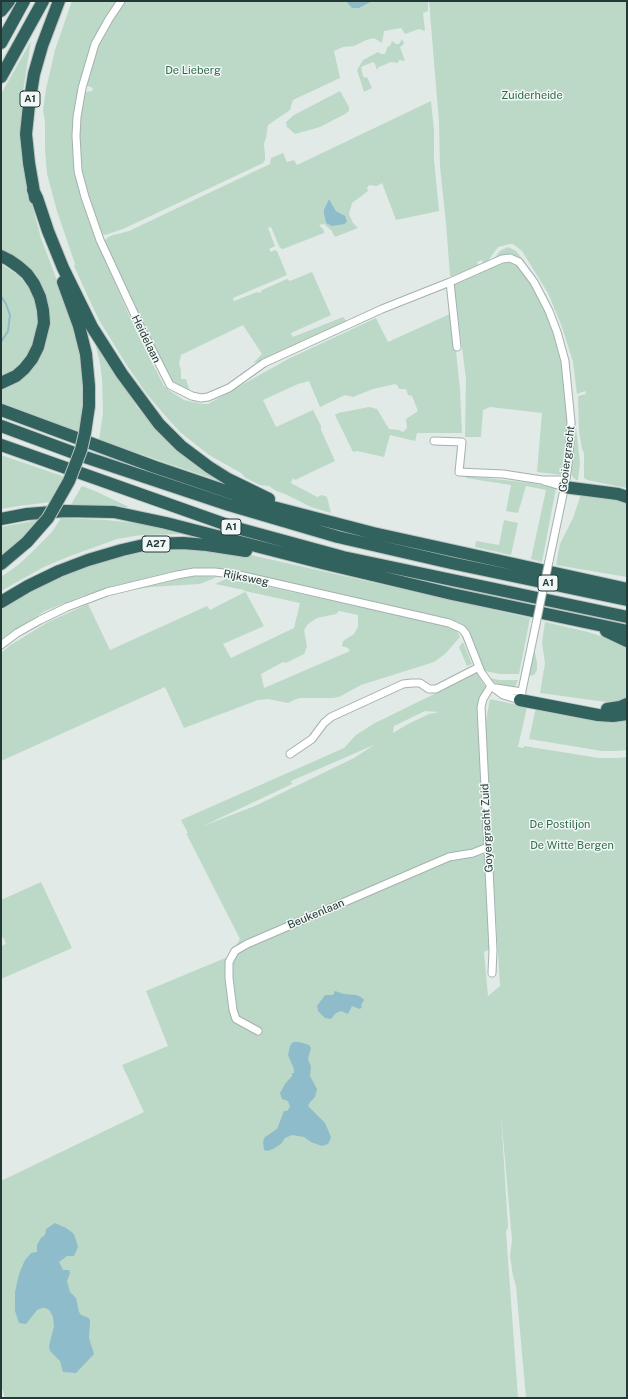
<!DOCTYPE html>
<html>
<head>
<meta charset="utf-8">
<style>
  body { margin:0 }
  #map { position:relative; width:628px; height:1399px; overflow:hidden; background:#e1eae7; font-family:"Public Sans",sans-serif }
  canvas { display:block }
  .frame { position:absolute; inset:0; border:2px solid #233935; pointer-events:none }
</style>
</head>
<body>
<div id="map">
<canvas width="628" height="1399"></canvas>
<div class="frame"></div>
</div>
<script>
const c = document.querySelector('canvas').getContext('2d');
c.lineJoin = 'round';
function paint(path, color) { c.fillStyle = color; c.fill(path, 'evenodd'); }
const poly = rows => new Path2D(rows.map(r => 'M' + r).join(''));
function strokePath(path, color, width, dash) { c.strokeStyle = color; c.lineWidth = width; c.lineCap = dash ? 'butt' : 'round'; c.setLineDash(dash || []); c.stroke(path); }
function write(font, color, halo, rows, align = 'center') {
  c.font = font + ' "Public Sans",sans-serif'; c.lineWidth = 3; c.setLineDash([]); c.textBaseline = 'middle'; c.strokeStyle = halo; c.fillStyle = color; for (const [text, x, y, turn = 0] of rows) {
    c.save(); c.translate(x, y); c.rotate((+turn || 0) * Math.PI / 180); c.textAlign = isNaN(turn) ? turn : align; if (halo) c.strokeText(text, 0, 0); c.fillText(text, 0, 0); c.restore();
  }
}
const green = poly([
  [72,1,118,1,88,57,82,76,79,85,74,144,105,260,136,331,164,386,170,391,184,400,202,404,208,404,288,359,376,318,388,342,452,313,460,390,462,433,417,433,415,441,390,435,384,457,357,451,353,452,335,415,338,413,369,407,377,409,389,429,399,430,403,432,407,428,406,419,418,411,412,396,408,395,406,389,399,389,398,386,395,384,373,389,353,397,345,395,320,407,309,381,298,384,263,400,276,427,313,410,321,426,321,430,335,461,295,480,293,478,291,483,317,497,322,495,327,497,331,513,311,507,285,494,276,491,269,486,260,485,246,478,241,473,209,455,180,432,168,419,146,393,126,364,99,320,89,299,74,266,75,264,57,211,47,174,45,150,45,122,43,110,46,89,55,50],
  [125,1,428,1,428,11,423,13,425,31,419,29,405,34,401,28,384,31,382,43,374,38,366,40,354,46,343,47,334,51,340,78,293,100,290,110,268,125,266,138,264,144,265,155,265,160,263,163,123,229,105,235,101,234,84,183,79,154,80,117,85,92,92,91,93,88,85,85,95,52,115,14],
  [429,1,627,1,627,488,587,480,584,478,584,453,582,449,579,431,578,396,586,394,585,391,577,394,573,362,562,327,548,293,522,251,513,244,510,244,498,247,487,262,483,263,482,260,477,262,478,266,452,279,452,276,450,276,446,223,440,167,439,122],
  [402,39,404,44,400,47,405,61,399,60,398,63,391,62,379,67,377,70,375,64,373,62,361,67,363,76,365,78,367,77,372,88,364,92,357,70,363,60,378,52,381,54,385,54,388,46,390,46,392,41,396,44,399,44],
  [31,41,22,98,29,194,41,238,76,331,86,388,81,433,1,405,1,387,27,369,45,300,1,253,1,94],
  [340,91,349,107,349,111,345,114,320,127,295,134,287,127,286,122,294,115],
  [431,101,434,130,434,160,439,211,396,220,382,183,377,186,369,185,367,188,368,191,352,203,349,214,353,223,358,228,335,237,331,230,324,224,319,225,324,230,324,233,283,249,280,248,271,227,268,228,275,246,269,249,271,252,275,250,277,251,287,275,233,298,234,301,257,292,260,293,262,290,287,279,290,281,312,272,331,315,291,333,293,337,343,317,347,322,266,360,253,363,262,354,243,325,181,355,179,364,181,370,181,379,186,379,191,395,170,381,104,242,106,239,110,236,129,231,270,164,271,158,283,153,287,162,294,160,297,165],
  [329,199,336,211,346,219,346,223,345,224,326,223,324,214,324,209],
  [508,247,516,251,525,262,515,257,493,260,500,251],
  [511,262,516,263,524,273,549,313,564,360,569,407,566,456,562,475,537,472,542,413,490,407,483,410,481,437,465,437,466,379,454,284,499,264],
  [1,264,18,275,32,292,37,302,40,320,36,341,20,367,1,379],
  [94,338,137,407,177,449,217,480,99,440,103,413,102,379,100,363],
  [575,419,580,463,578,480,576,480,572,476,571,472],
  [1,455,65,477,51,502,19,506,1,509],
  [466,476,532,483,556,488,542,562,531,559,546,490,526,486,518,513,506,511,511,485,466,478],
  [82,486,95,491,129,507,70,506],
  [582,491,627,500,627,577,556,565,560,544,573,518],
  [61,518,106,520,134,523,165,528,184,534,141,535,117,539,70,556,44,567,1,591,1,577,18,565,30,554,52,532],
  [38,520,23,539,1,560,1,527],
  [504,520,518,523,511,555,475,547,476,541,499,545],
  [145,545,233,551,530,618,519,674,500,674,485,671,467,630,460,623,452,620,219,569,181,572,82,596,45,611,11,632,1,639,1,604,27,588],
  [200,576,217,577,200,584,151,587,117,592,177,578],
  [228,578,451,627,457,631,460,637,445,654,434,662,361,685,339,697,332,698,300,698,294,700,288,703,268,699,258,700,184,728,165,687,1,761,1,653,9,646,48,622,88,604,110,650,207,606,210,610,245,592,244,590,215,584],
  [245,591,300,603,294,628,231,658,223,644,264,626],
  [339,611,358,615,358,627,354,634,343,641,342,646,348,648,350,651,264,688,261,674,283,662,286,663,304,654,307,647,304,630,308,624,317,618,336,614],
  [545,622,588,632,607,638,627,647,627,699,622,701,606,702,540,693,545,663,542,643],
  [463,642,472,664,467,666,459,647],
  [534,647,537,663,537,670,534,675,528,676],
  [475,671,487,689,477,708,485,847,477,849,477,856,485,854,490,949,484,952,488,996,500,986,485,739,486,720,490,699,527,707,518,747,523,748,524,746,599,758,618,758,627,757,627,1398,526,1398,516,1286,513,1276,510,1256,512,1240,501,1115,508,1227,506,1232,518,1398,5,1398,1,1385,1,1181,144,1112,122,1065,168,1046,146,991,230,956,240,939,186,833,188,833,181,820,344,748,356,735,373,724,471,676],
  [425,711,439,712,429,714,408,724,393,733,394,726],
  [374,745,354,758,255,806,203,826,292,784,291,781],
  [489,678,499,680,518,680,515,687,499,686],
  [536,708,604,721,619,721,627,720,627,750,616,751,602,751,529,739],
  [41,882,72,948,1,979,1,946,6,944,3,937,1,938,1,900]
]);
const water = poly([
  [346,1,372,1,359,8,352,8],
  [329,199,336,211,345,216,347,221,345,224,332,226,326,223,324,214,324,209],
  [335,991,344,994,356,995,361,997,364,1000,361,1005,362,1007,360,1009,352,1006,348,1014,341,1011,336,1013,331,1019,325,1018,318,1011,317,1006,325,995,333,995],
  [293,1042,299,1042,309,1045,311,1048,308,1059,311,1067,310,1076,317,1089,315,1097,310,1102,308,1106,325,1123,331,1137,330,1140,328,1144,322,1146,311,1142,304,1137,292,1135,285,1138,281,1144,273,1149,267,1151,264,1150,263,1142,265,1137,277,1129,284,1111,287,1111,290,1107,288,1101,282,1099,280,1093,285,1084,292,1076,292,1074,290,1074,294,1073,294,1069,288,1055,290,1046],
  [55,1223,66,1228,73,1233,75,1237,78,1247,74,1256,67,1256,59,1262,63,1270,69,1270,70,1273,67,1281,68,1285,70,1292,76,1298,79,1312,81,1315,89,1318,90,1321,89,1338,94,1354,76,1373,63,1372,60,1361,50,1351,49,1346,54,1326,53,1317,50,1311,46,1308,42,1308,37,1310,26,1324,19,1323,15,1311,15,1292,19,1274,25,1260,31,1253,37,1252,37,1245,41,1238,45,1235,46,1229]
]);
const stream = poly([
  [1,296,6,304,10,315,8,331,1,342]
]);
const street = poly([
  [121,1,109,19,95,44,82,88,77,117,76,136,78,171,85,197,100,240,140,326,170,385,192,396,201,398,208,397,229,388,264,363,382,309,450,282,502,259,510,258,519,262,534,282,549,311,557,332,565,361,571,422,569,456,566,480,549,561],
  [450,282,457,347],
  [434,441,462,442,459,472,503,474,542,480,566,480],
  [544,481,564,487],
  [1,645,17,633,40,620,67,607,107,592,177,575,194,572,215,572,239,575,449,623,462,629,466,634,481,672,491,686,503,695,520,700,536,624],
  [491,686,483,699,481,707,493,950,492,973],
  [496,688,522,692],
  [290,754,312,739,324,723,331,717,403,684,412,683,420,683,429,689,436,689,479,667],
  [258,1031,236,1019,233,1010,229,978,229,962,235,951,247,944,449,857,473,853,488,847]
]);
const highway = poly([
  [1,11,9,1],
  [1,43,24,1],
  [1,77,43,1],
  [33,190,37,198,48,231,63,268,92,327,122,374,159,424,181,446,209,467,228,479,269,499],
  [35,198,29,163,26,134,29,105,34,74,42,46,59,1],
  [1,256,9,260,19,267,27,274,34,284,40,297,43,310,44,323,38,347,32,359,24,369,16,376,1,383],
  [63,282,79,326,86,354,89,386,89,406],
  [1,410,155,467,273,507,373,533,627,589],
  [1,426,85,457,229,505,338,537,451,563,627,600],
  [1,445,233,527,343,557,627,617],
  [564,487,618,494,627,497],
  [1,519,27,514,65,511,114,512,166,523,322,563,452,594,627,631],
  [1,564,27,542],
  [1,602,28,586,59,571,88,560,122,550,148,544,183,543,207,545,246,551],
  [606,631,627,641],
  [520,700,598,715,613,716,627,714],
  [607,709,620,707,627,704]
]);
const streetBridge = poly([
  [536,624,549,561]
]);
const highwayBridge = poly([
  [27,542,48,518,69,481,81,450,85,433,89,406]
]);
const shields = [
  [30,99,20],
  [231,527,20],
  [156,544,28],
  [548,583,20]
];
const shieldNames = [
  ["A1",30,99],
  ["A1",231,527],
  ["A27",156,544],
  ["A1",548,583]
];
const parkNames = [
  ["De Lieberg",193,71],
  ["Zuiderheide",532,96],
  ["De Postiljon",560,825],
  ["De Witte Bergen",572,846]
];
const streetNames = [
  ["Heidelaan",146,339,64],
  ["Gooiergracht",567,459,-83],
  ["Rijksweg",246,578,11],
  ["Goyergracht Zuid",487,828,-93],
  ["Beukenlaan",316,914,-23]
];
paint(green, '#bcd9c7');
paint(water, '#8ebcca');
strokePath(stream, '#8ebcca', 2);
strokePath(street, '#a4b1ae', 9);
strokePath(highway, '#bdc4c2', 14);
strokePath(street, '#fff', 7);
strokePath(highway, '#32625d', 12);
strokePath(streetBridge, '#a4b1ae', 9, []);
strokePath(highwayBridge, '#bdc4c2', 14, []);
strokePath(streetBridge, '#fff', 7);
strokePath(highwayBridge, '#32625d', 12);
for (const [x, y, w] of shields) { const box = new Path2D(); box.roundRect(x - w / 2, y - 8, w, 16, 3); c.fillStyle = '#f1f7f5'; c.fill(box); strokePath(box, '#233935', 1); }
write('bold 10px', '#233935', null, shieldNames);
write('11px', '#316c4d', '#f1f7f5', parkNames);
write('11px', '#233935', '#f1f7f5', streetNames);
</script>
</body>
</html>
